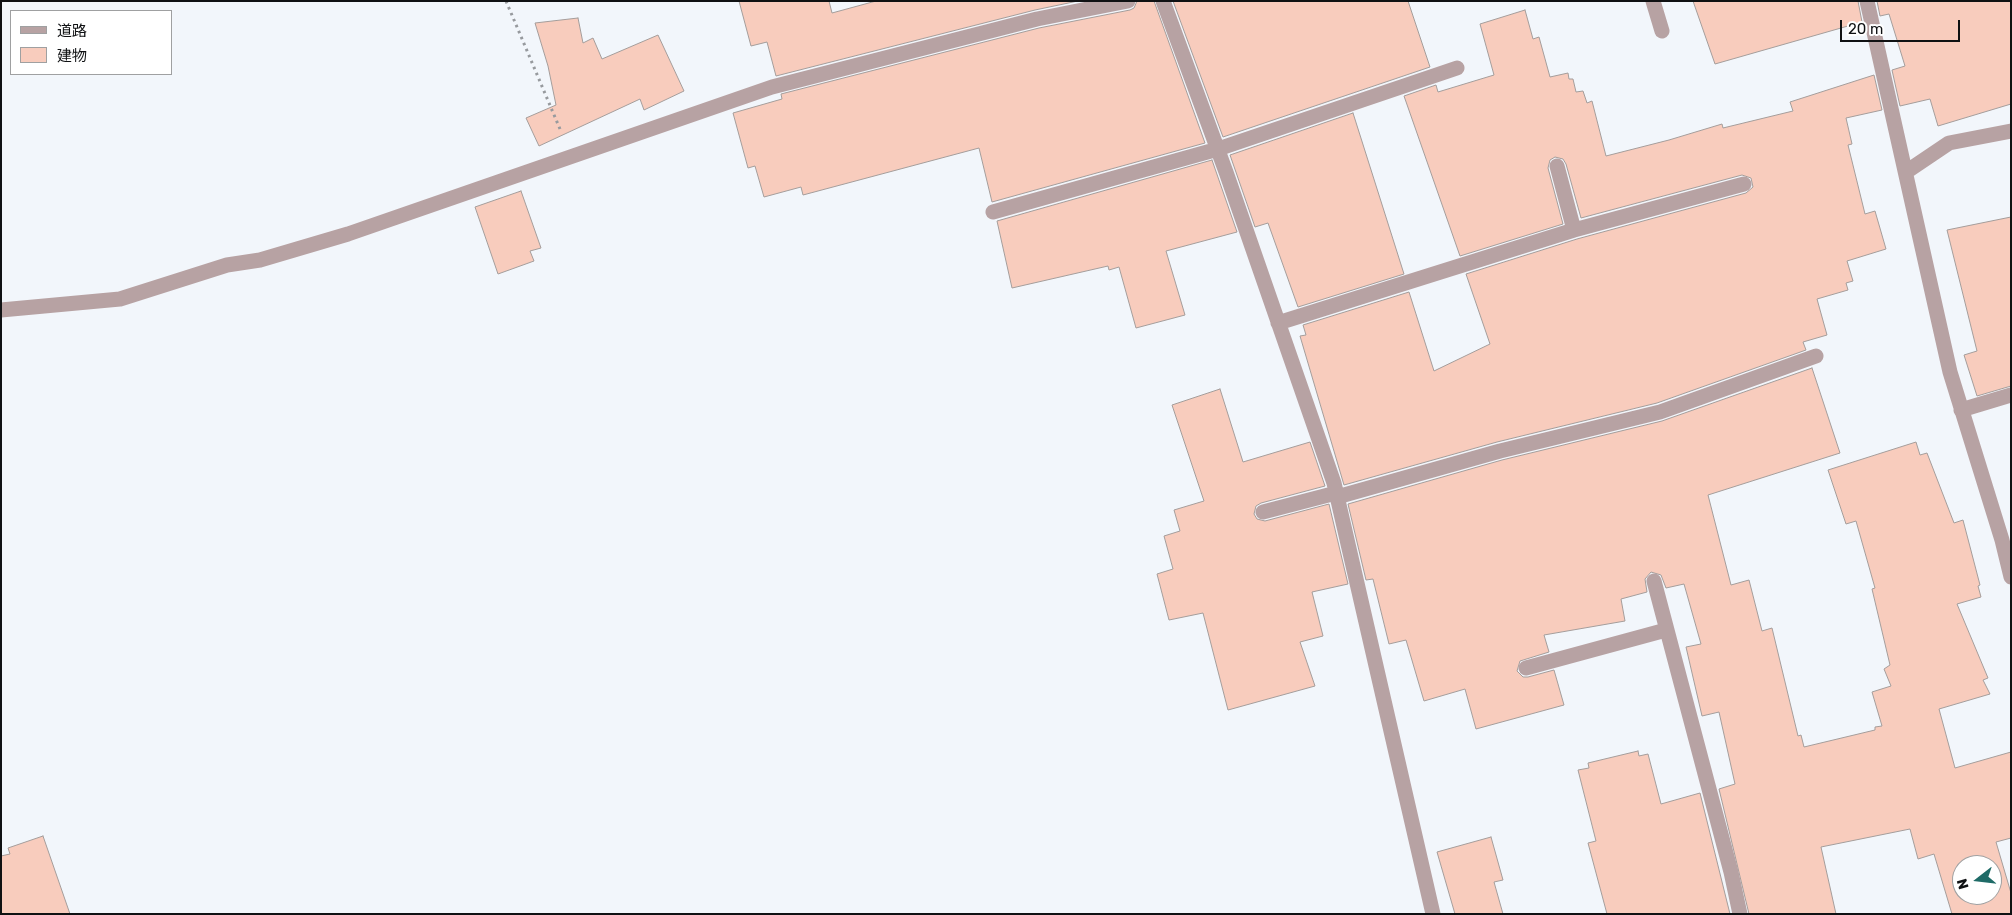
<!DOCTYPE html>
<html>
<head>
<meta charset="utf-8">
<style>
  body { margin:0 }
  #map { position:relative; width:2012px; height:915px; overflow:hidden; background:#f2f6fb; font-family:Rubik,"Noto Sans JP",sans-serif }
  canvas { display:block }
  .frame { position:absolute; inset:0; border:2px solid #0f1113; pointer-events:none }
  .legend { position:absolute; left:10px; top:10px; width:162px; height:65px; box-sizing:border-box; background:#fff; border:1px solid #9fa0a1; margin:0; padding:6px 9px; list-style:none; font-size:15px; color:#0f1113 }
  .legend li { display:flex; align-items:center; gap:10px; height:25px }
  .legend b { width:25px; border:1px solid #9fa0a1 }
  .north { position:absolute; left:1952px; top:855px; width:50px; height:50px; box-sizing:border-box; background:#fff; border:1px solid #9fa0a1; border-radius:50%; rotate:254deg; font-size:14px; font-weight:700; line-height:20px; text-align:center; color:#0f1113 }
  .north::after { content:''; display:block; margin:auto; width:18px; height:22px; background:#1f6b67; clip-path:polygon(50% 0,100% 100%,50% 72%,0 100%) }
  .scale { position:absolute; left:1840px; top:20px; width:120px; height:22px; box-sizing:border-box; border:2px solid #0f1113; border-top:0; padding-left:6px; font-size:15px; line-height:18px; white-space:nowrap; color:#0f1113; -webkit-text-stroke:4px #fff; paint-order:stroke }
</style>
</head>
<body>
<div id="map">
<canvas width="2012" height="915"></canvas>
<div class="frame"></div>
<ul class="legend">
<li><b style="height:6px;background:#b7a2a3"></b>道路</li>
<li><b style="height:14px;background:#f8ccbd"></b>建物</li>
</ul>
<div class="north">N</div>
<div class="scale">20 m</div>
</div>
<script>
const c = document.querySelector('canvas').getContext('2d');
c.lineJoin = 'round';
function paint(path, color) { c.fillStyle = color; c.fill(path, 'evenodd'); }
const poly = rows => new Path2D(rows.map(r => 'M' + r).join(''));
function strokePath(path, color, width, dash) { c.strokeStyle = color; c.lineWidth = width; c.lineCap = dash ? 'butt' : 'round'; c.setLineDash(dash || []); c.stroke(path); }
const building = poly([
  [739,1,829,1,832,13,876,1,1078,1,1035,10,776,76,767,42,751,46,739,1],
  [1137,1,1154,1,1205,143,992,202,979,148,803,195,801,187,764,197,755,166,748,168,733,113,782,99,781,94,1039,28,1130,10,1134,8,1137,1],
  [1173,1,1408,1,1430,67,1223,137,1173,1],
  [1693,1,1858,1,1862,22,1715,64,1693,1],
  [1877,1,2011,1,2011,104,1938,126,1930,99,1900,106,1892,70,1905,66,1889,14,1880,16,1877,1],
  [1525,10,1533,39,1539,37,1550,77,1568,73,1569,79,1573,79,1576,92,1583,91,1587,103,1592,101,1606,156,1669,140,1722,124,1723,128,1793,111,1790,102,1874,75,1882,110,1846,118,1852,144,1848,145,1865,214,1875,211,1886,249,1847,261,1853,281,1846,283,1848,290,1817,299,1827,335,1803,342,1806,350,1657,403,1497,442,1344,485,1300,336,1306,335,1303,325,1409,292,1434,371,1490,344,1466,274,1577,239,1746,193,1753,187,1751,178,1742,175,1581,218,1566,164,1563,159,1555,157,1550,160,1548,168,1563,224,1460,256,1404,96,1436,85,1438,92,1494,75,1480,24,1525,10],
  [578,18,583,43,593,38,602,59,658,35,684,91,644,110,640,99,539,146,526,118,556,105,548,66,535,23,578,18],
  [1353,113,1404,274,1298,307,1268,223,1255,227,1230,155,1353,113],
  [1212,160,1237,232,1166,251,1185,315,1136,328,1119,267,1109,270,1108,266,1012,288,997,221,1212,160],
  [521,191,541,248,530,251,534,261,498,274,475,207,521,191],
  [2011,217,2011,386,1977,396,1964,355,1977,351,1947,230,2011,217],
  [1812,368,1840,453,1708,495,1731,585,1749,580,1762,631,1772,628,1798,736,1801,735,1804,747,1875,730,1875,727,1882,726,1872,692,1891,686,1884,669,1890,665,1872,589,1875,588,1856,521,1846,524,1828,470,1916,442,1920,455,1927,453,1954,523,1963,520,1980,585,1978,586,1981,597,1957,604,1988,678,1983,680,1990,694,1939,709,1955,768,2011,752,2011,838,1996,842,2011,893,2011,914,1952,914,1934,854,1918,859,1910,829,1821,847,1836,914,1749,914,1719,789,1735,784,1719,712,1702,716,1686,647,1701,644,1684,584,1666,588,1661,575,1651,572,1645,579,1647,592,1621,599,1625,621,1544,635,1549,652,1520,661,1517,671,1523,677,1528,677,1554,670,1564,705,1476,729,1465,689,1424,701,1406,640,1389,644,1373,579,1366,580,1348,504,1502,460,1662,421,1812,368],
  [1962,865,1992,865,1992,895,1962,895,1962,865],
  [1220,389,1243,462,1310,442,1325,486,1261,503,1256,506,1254,514,1257,519,1265,521,1329,504,1348,584,1312,592,1323,636,1300,642,1315,686,1228,710,1203,613,1169,620,1157,574,1173,569,1164,536,1180,531,1174,510,1204,501,1172,405,1220,389],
  [1638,751,1639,756,1648,754,1661,804,1700,793,1730,914,1607,914,1588,843,1596,841,1578,770,1589,768,1588,763,1638,751],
  [43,836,70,914,1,914,1,856,10,854,8,848,43,836],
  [1491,837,1503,880,1494,882,1503,914,1455,914,1437,852,1491,837]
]);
const path = poly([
  [506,1,560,129]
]);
const minor = poly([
  [1163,1,1226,172,1334,483,1433,914],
  [1653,1,1662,31],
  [1867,1,1950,372,2002,540,2011,577],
  [1557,166,1574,230],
  [1906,172,1949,143,2011,131],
  [993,212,1218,149,1457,68],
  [1,310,120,299,227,265,260,260,348,234,772,87,1037,19,1128,1],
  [1278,323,1574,230,1744,184],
  [1961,410,2011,395],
  [1337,497,1500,451,1660,412,1816,356],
  [1263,512,1336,493],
  [1654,581,1731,872,1740,914],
  [1526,668,1666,630]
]);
paint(building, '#f8ccbd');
strokePath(building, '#a49d9b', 1);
strokePath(path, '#979a9e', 3, [2.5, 4]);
strokePath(minor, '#b7a2a3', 15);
</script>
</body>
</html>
